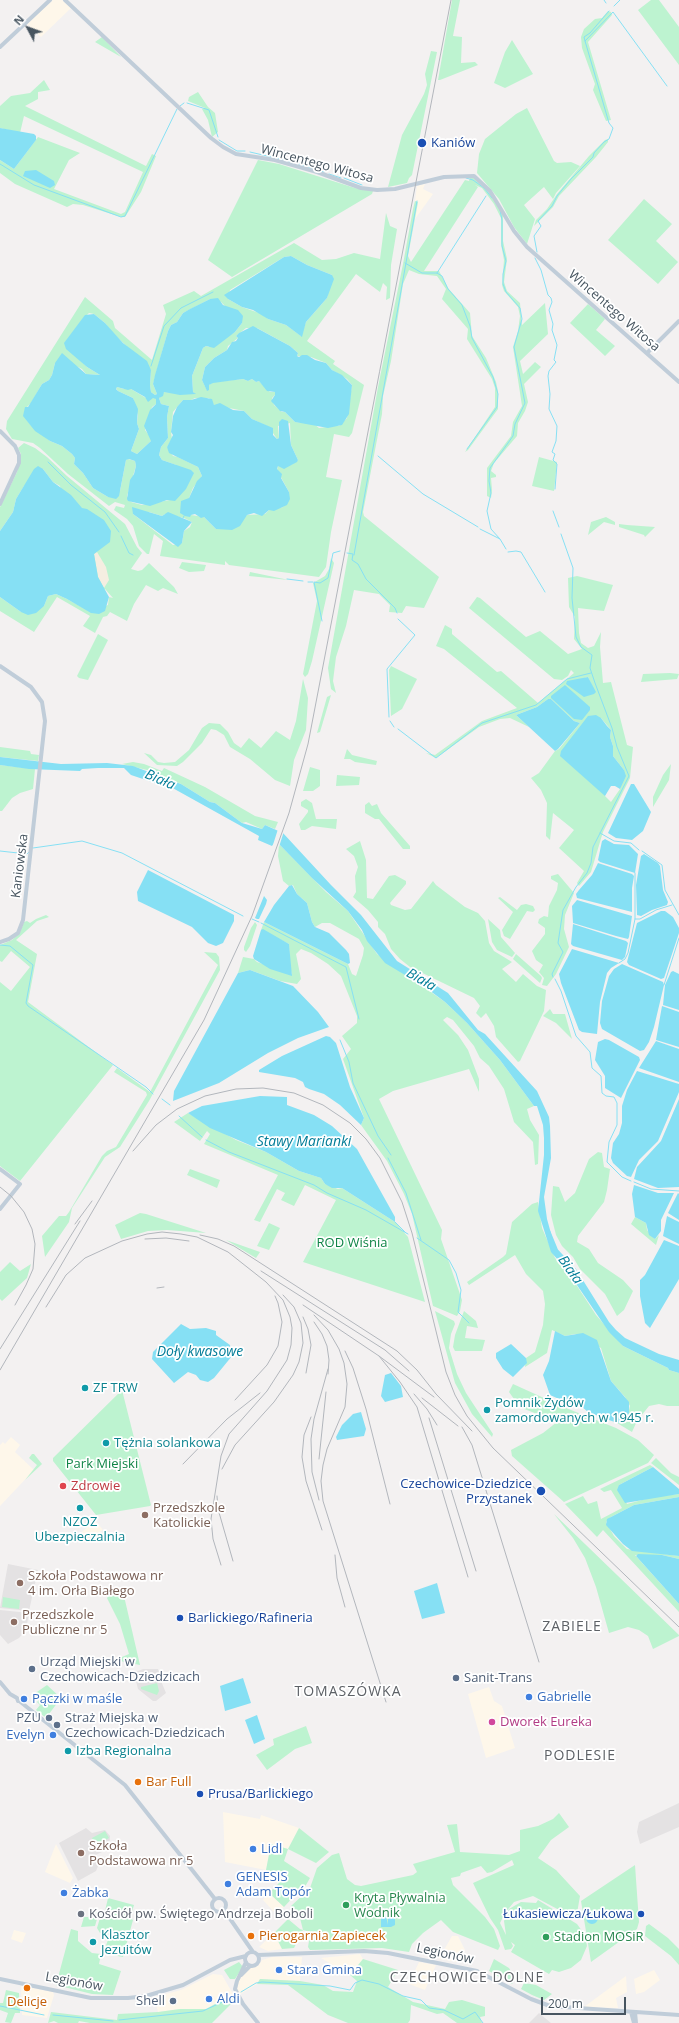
<!DOCTYPE html>
<html>
<head>
<meta charset="utf-8">
<style>
  body { margin:0 }
  #map { position:relative; width:679px; height:2023px; overflow:hidden; background:#f3f1f1; font-family:"Open Sans",sans-serif }
  canvas { display:block }
  .north { position:absolute; left:8px; top:8px; width:40px; height:40px; -webkit-text-stroke:3px #fff; paint-order:stroke; rotate:311deg; font-size:11px; font-weight:700; line-height:16px; text-align:center; color:#475560 }
  .north::after { content:''; display:block; margin:auto; width:14px; height:18px; background:#475560; clip-path:polygon(50% 0,100% 100%,50% 72%,0 100%) }
  .scale { position:absolute; left:541px; top:1997px; width:85px; height:18px; box-sizing:border-box; border:2px solid #475560; border-top:0; padding-left:5px; font-size:12px; line-height:14px; white-space:nowrap; color:#475560; -webkit-text-stroke:3px #fff; paint-order:stroke }
</style>
</head>
<body>
<div id="map">
<canvas width="679" height="2023"></canvas>
<div class="north">N</div>
<div class="scale">200 m</div>
</div>
<script>
const c = document.querySelector('canvas').getContext('2d');
c.lineJoin = 'round';
function paint(path, color) { c.fillStyle = color; c.fill(path, 'evenodd'); }
const poly = rows => new Path2D(rows.map(r => 'M' + r).join(''));
function strokePath(path, color, width, dash) { c.strokeStyle = color; c.lineWidth = width; c.lineCap = dash ? 'butt' : 'round'; c.setLineDash(dash || []); c.stroke(path); }
function write(font, color, halo, rows, align = 'center') {
  c.font = font + ' "Open Sans",sans-serif'; c.lineWidth = 3.5; c.setLineDash([]); c.textBaseline = 'middle'; c.strokeStyle = halo; c.fillStyle = color; for (const [text, x, y, turn = 0] of rows) {
    c.save(); c.translate(x, y); c.rotate((+turn || 0) * Math.PI / 180); c.textAlign = isNaN(turn) ? turn : align; if (halo) c.strokeText(text, 0, 0); c.fillText(text, 0, 0); c.restore();
  }
}
const commercial = poly([
  [53,0,62,0,71,8,41,37,27,24],
  [425,184,423,189,433,194,415,219,418,203,415,201,417,186],
  [11,1437,20,1445,15,1452,34,1470,0,1506,0,1445,3,1442,5,1444],
  [95,1520,103,1530,93,1537,86,1538,82,1532],
  [489,1687,494,1701,502,1706,515,1748,486,1758,468,1694],
  [223,1812,260,1819,261,1815,299,1828,288,1849,271,1844,266,1870,225,1862],
  [56,1844,73,1878,70,1883,45,1872],
  [269,1893,284,1907,276,1914,263,1900],
  [14,1930,26,1933,22,1943,11,1939],
  [274,1933,282,1949,268,1951,259,1947],
  [452,1936,458,1936,465,1950,457,1962,439,1959],
  [360,1954,363,1959,350,1975,321,1958],
  [272,1957,302,1957,300,1981,260,1979,257,1984,239,1995,237,1990,238,1982,244,1974,250,1968,258,1966,262,1960],
  [419,1962,436,1965,425,1990,409,1984],
  [654,1970,660,1980,644,1992,636,1994,634,1979],
  [213,1974,222,1975,233,1994,206,2009,180,2009,158,2012,154,1997,181,1990],
  [626,1976,627,1992,616,1998,618,2008,584,2007],
  [21,1986,53,1992,54,1995,47,2018,22,2015]
]);
const education = poly([
  [8,1564,38,1570,29,1611,0,1608],
  [0,1610,29,1613,26,1630,19,1638,8,1644,0,1635],
  [143,1669,158,1669,161,1681,166,1693,156,1701,153,1701,138,1689,134,1673],
  [679,1803,679,1827,640,1844,637,1832,639,1822],
  [86,1828,92,1833,105,1830,110,1836,109,1849,93,1856,98,1866,96,1871,78,1881,59,1843],
  [539,2013,551,2023,529,2023]
]);
const green = poly([
  [452,0,460,0,453,36,462,37,461,63,475,62,478,65,440,80,438,80],
  [651,0,659,0,679,27,679,65,638,10],
  [608,11,611,12,612,15,588,42,611,120,606,121,593,90,595,84,582,48,581,37,584,29,595,19,602,18],
  [102,37,121,57,95,42],
  [512,40,533,74,505,88,494,83,505,52],
  [431,51,437,52,412,175,409,178,407,183,388,187,402,135,424,94,427,85,425,74],
  [44,80,50,90,38,92,38,99,25,106,146,166,152,154,156,156,141,192,125,217,121,217,83,205,73,204,67,207,15,184,0,173,0,160,14,169,38,137,80,153,69,160,54,189,121,214,125,212,143,172,24,116,20,133,0,128,0,106,11,96,30,93],
  [198,92,208,107,215,113,218,132,212,137,208,120,202,109,205,108,188,101,189,97],
  [527,108,554,161,557,163,571,162,580,166,556,193,553,199,544,187,524,205,535,219,527,244,514,227,499,199,477,173,479,154,485,139,516,114],
  [608,139,608,142,596,157,559,196,553,207,534,226,536,220,547,209,557,194,589,156,605,140],
  [258,160,279,164,355,188,373,191,372,194,232,277,208,260],
  [470,177,474,178,489,192,503,213,503,241,507,259,504,282,507,291,520,303,522,325,545,303,548,334,520,361,523,374,535,362,541,367,524,384,528,402,525,411,518,423,517,436,494,463,491,471,496,475,496,477,491,478,492,490,491,498,487,496,487,468,511,436,513,422,522,406,513,347,518,331,520,316,518,307,504,291,502,285,504,260,501,244,501,218,494,204,482,188,475,185,478,187,424,271,439,271,448,288,470,313,472,336,486,358,496,382,498,391,498,409,468,450,465,452,495,407,495,388,492,379,467,339,468,329,442,299,446,289,437,276,419,274,409,270,403,284,391,361,383,396,382,414,363,512,364,516,439,577,424,608,406,606,402,613,389,612,390,605,379,594,354,590,346,626,336,657,333,681,336,693,331,689,328,668,378,387,403,264,413,209,415,201,418,202,408,256,411,262,465,180,469,181],
  [644,199,672,224,656,241,678,262,658,284,608,240],
  [386,213,390,226,397,229,391,265,390,298,386,300,387,287,383,283,380,292,356,274,307,341,335,361,333,364,364,385,352,433,349,437,334,434,326,477,342,480,331,532,326,567,319,577,229,565,225,561,225,565,160,556,163,541,154,534,149,554,147,554,139,546,133,526,127,519,114,510,116,506,124,508,125,505,115,502,109,506,68,474,40,448,33,443,12,439,6,429,7,421,85,297,113,321,115,328,152,360,166,314,163,305,194,291,201,296,294,243,322,260,336,259,354,253,380,259],
  [291,256,307,265,332,275,327,298,306,322,301,336,286,325,268,319,262,314,242,307,228,299,230,290,284,257],
  [210,299,221,302,242,323,235,332,209,347,206,346,203,348,192,376,193,392,195,394,164,392,159,398,161,404,169,406,167,417,168,438,161,447,159,455,162,460,176,465,170,500,142,505,131,502,127,496,136,466,135,461,128,459,126,460,120,491,108,497,93,488,83,473,74,464,75,458,72,454,62,446,50,441,30,424,26,419,25,407,27,407,31,403,42,384,49,380,52,375,55,363,78,367,82,369,86,374,100,375,87,367,78,358,81,321,89,313,94,314,105,323,111,331,151,370,150,385,151,392,155,395,157,394,153,384,168,331,171,325,177,322,183,313],
  [246,328,257,328,290,346,298,353,297,356,311,357,326,363,332,370,347,379,352,385,347,418,339,426,334,426,319,428,314,424,295,422,285,412,282,412,274,405,272,398,275,395,275,392,270,392,259,381,256,382,252,379,248,381,243,379,213,382,209,385,207,390,202,380,205,367,214,358,227,350,228,346,238,338,236,336],
  [195,398,209,398,214,405,244,411,252,419,269,427,277,439,279,438,278,426,290,423,291,445,298,460,291,465,278,466,277,470,289,492,283,507,269,510,265,514,247,515,216,529,204,517,191,515,189,498,193,488,202,476,198,467,178,457,173,456,167,447,172,439,171,432,173,412,183,400,191,400],
  [149,512,162,516,165,514,184,518,192,522,190,527,184,531,182,543,173,545,133,514],
  [588,304,605,319,596,330,615,346,605,356,570,323],
  [117,387,124,389,131,389,146,398,155,397,156,399,156,404,152,407,145,430,151,438,151,441,137,454,131,451,139,429,137,423,138,415,133,398,118,391,116,388],
  [24,443,35,448,47,457,67,476,125,524,137,547,142,553,131,569,138,571,142,570,149,563,174,587,178,594,163,588,158,591,146,585,134,604,127,621,110,612,107,616,103,617,95,633,83,626,90,616,57,597,34,632,0,611,0,597,21,612,44,606,48,596,56,594,67,599,91,612,108,605,109,597,113,598,105,589,85,592,60,486,53,482,43,469,24,486,16,499,13,512,0,531,0,507,17,472,21,454,18,448],
  [539,457,557,462,554,491,532,486],
  [606,517,615,522,615,525,604,522,588,535,591,522],
  [619,524,627,525,655,527,645,537,644,535,619,527],
  [331,558,334,563,312,661,308,674,305,677,303,674,317,601,313,583,325,576,329,569],
  [182,562,206,565,204,571,189,572,179,568],
  [250,572,289,580,249,576],
  [577,576,613,585,604,611,578,608,579,633,581,643,588,648,594,646,601,632,600,647,603,683,611,682,627,745,633,747,630,778,603,832,591,872,579,886,577,883,584,871,559,848,574,830,553,813,550,840,546,836,547,803,541,790,531,778,539,773,555,751,559,749,580,723,574,721,551,699,548,699,537,707,516,715,529,727,510,718,500,719,479,727,436,758,426,753,435,755,482,721,517,708,444,649,436,646,445,625,452,629,452,634,497,672,501,671,538,703,574,673,571,670,568,676,562,680,554,679,469,608,477,597,480,598,526,637,540,631,568,654,582,649,574,639,575,617,569,607,568,578],
  [588,677,594,690,567,682,574,681],
  [601,718,611,730,610,737,613,746,613,756,624,770,620,789,611,802,605,796],
  [98,634,108,640,88,680,79,678,77,676],
  [391,666,417,679,402,709,391,716,389,670],
  [670,673,679,674,677,679,641,682,643,674],
  [303,679,308,698,306,730,294,760,290,786,275,780,250,759,230,747,224,735,216,730,211,729,202,743,183,762,177,766,157,765,144,753,151,755,158,762,164,763,175,762,189,750,202,728,209,723,220,724,228,732,234,743,241,748,249,738,261,748,276,731,290,740,296,721],
  [331,695,320,732,317,733,327,697],
  [0,747,30,751,31,754,39,755,38,761,0,757],
  [347,749,352,755,377,761,376,765,355,762,350,759,344,759],
  [133,762,144,764,162,771,164,768,205,787,255,816,278,822,275,829,265,825,262,829,246,822,242,823,215,803,210,802,181,784,151,771,122,764],
  [671,764,669,780,653,807,653,797,663,775],
  [0,765,35,769,33,789,20,793,12,798,2,811,0,811],
  [310,767,320,770,320,786,313,791,303,791],
  [337,775,360,777,359,785,336,786],
  [306,799,312,803,316,819,337,819,336,829,312,826,305,830,301,830,299,824,308,812,308,810,301,806,301,802],
  [369,802,372,806,377,804,381,813,410,846,410,849,403,849,379,819,375,819,365,813,365,805],
  [360,841,366,860,367,898,373,899,389,876,395,875,406,881,406,884,390,903,391,905,405,910,411,909,433,881,436,885,465,907,478,913,485,921,489,943,494,951,512,962,502,969,516,982,523,974,537,986,546,990,544,1011,520,1061,518,1062,496,1037,494,1026,486,1013,481,1018,476,1013,480,1006,474,998,410,967,400,959,391,949,385,934,378,927,378,922,368,910,353,897,356,892,355,876,358,867,354,856,346,849],
  [279,844,326,892,348,911,377,954,445,1002,467,1023,500,1060,534,1106,527,1109,530,1120,539,1135,538,1164,535,1165,533,1142,514,1122,504,1089,489,1066,480,1058,474,1046,453,1020,447,1017,443,1020,458,1035,468,1050,479,1079,479,1092,469,1069,393,1091,379,1099,442,1230,441,1239,462,1300,460,1311,457,1316,433,1306,412,1214,404,1194,387,1161,361,1125,364,1118,343,1059,351,1049,342,1036,357,1023,357,1016,341,976,328,964,311,953,301,949,296,954,301,979,297,984,280,981,250,970,238,973,243,957,254,959,257,962,292,974,290,968,289,944,261,930,264,922,348,964,352,974,356,976,363,955,364,948,359,939,330,923,322,923,315,927,312,922,307,903,297,894,293,885,289,886,283,881,278,856],
  [558,874,574,893,565,915,564,929,569,947,556,974,547,986,542,985,544,978,539,972,543,965,536,960,532,951,545,934,545,928,538,923,539,919,544,916,548,917,549,906,557,890,558,883,551,879,551,876],
  [500,897,517,910,521,905,526,904,533,906,535,910,533,912,527,911,510,939,504,936,502,930,513,912,498,898],
  [46,915,49,917,37,921,16,940,37,954,28,1002,113,1065,20,1181,0,1166,0,982,11,991,30,967,11,951,2,962,0,961,0,945,12,940,20,932,24,922,27,921,30,923,36,919],
  [488,919,500,930,501,937,515,953,512,957,497,950,492,942],
  [255,922,257,925,250,946,246,952,244,950,244,947,251,928],
  [204,952,216,953,219,957,220,970,149,1101,120,1147,105,1157,72,1208,69,1222,45,1257,42,1236,59,1216,66,1216,69,1212,102,1156,107,1151,116,1147,147,1095,146,1092,114,1072,117,1068,150,1092,218,965],
  [516,954,541,976,542,978,540,983,513,959],
  [550,1009,553,1014,565,1014,572,1039,556,1023,543,1016],
  [188,1113,236,1140,266,1152,299,1171,321,1178,325,1184,338,1189,342,1188,395,1222,408,1237,425,1302,303,1262,336,1200,305,1185,294,1206,281,1200,285,1193,277,1189,260,1222,254,1220,278,1175,204,1144,210,1134,207,1131,200,1141,174,1122],
  [598,1152,602,1153,604,1167,610,1169,607,1190,604,1202,578,1236,577,1242,589,1249,598,1263,623,1280,633,1291,624,1310,617,1316,605,1294,580,1269,573,1257,562,1246,556,1235,551,1215,553,1186,559,1187,565,1202,575,1193,589,1159],
  [190,1169,220,1180,217,1188,187,1175],
  [538,1202,542,1228,555,1258,566,1269,596,1315,623,1346,668,1368,669,1370,679,1373,679,1406,667,1406,659,1404,649,1406,637,1421,632,1432,617,1423,621,1423,627,1418,630,1406,625,1397,611,1381,601,1348,575,1334,565,1336,552,1330,547,1353,525,1367,526,1358,535,1352,543,1325,545,1304,543,1291,526,1274,515,1255,469,1285,467,1282,503,1257,506,1254,512,1222,532,1204],
  [140,1213,146,1214,206,1233,167,1230,148,1231,121,1239,115,1225],
  [635,1217,646,1223,647,1230,655,1239,659,1235,656,1245,631,1224],
  [269,1223,280,1228,269,1250,257,1246],
  [226,1240,260,1252,256,1258],
  [10,1262,20,1271,31,1264,27,1278,2,1301,0,1299,0,1272],
  [435,1311,454,1321,455,1324,451,1334,449,1348,457,1374,466,1393,493,1434,492,1437,472,1414,455,1383],
  [464,1311,476,1321,478,1328,467,1326,465,1338,485,1340,482,1351,455,1351,453,1347,455,1335],
  [513,1384,566,1408,616,1428,638,1440,654,1455,648,1463,564,1502,512,1456,511,1450,543,1433,557,1422,512,1404,514,1399,509,1392],
  [122,1390,151,1505,150,1506,96,1515,53,1461,53,1458],
  [32,1454,34,1454,42,1464,25,1480,37,1465,29,1458],
  [656,1458,671,1473,679,1477,679,1485,651,1463],
  [650,1465,653,1467,619,1485,627,1504,653,1497,679,1494,679,1497,634,1505,611,1517,606,1522,614,1536,627,1549,679,1556,679,1559,662,1555,635,1555,679,1604,679,1612,603,1530,597,1537,565,1504,583,1496,588,1504,597,1501,601,1519,622,1508,611,1490,604,1492,600,1489],
  [554,1514,679,1635,679,1636,653,1649,648,1636,639,1630,628,1627,609,1633,596,1587,585,1558,573,1538],
  [112,1592,121,1597,124,1596,140,1665,115,1660,129,1654,120,1624,107,1598],
  [3,1597,20,1600,19,1609,2,1607],
  [157,1683,159,1691,157,1695,141,1689,141,1687],
  [47,1685,61,1698,46,1718,36,1710,40,1705,37,1702,40,1699,34,1694],
  [306,1726,312,1743,295,1749,267,1770,256,1755,274,1745,273,1739],
  [559,1813,569,1827,551,1840,538,1858,556,1870,580,1896,576,1919,533,1896,514,1902,505,1913,500,1923,506,1935,504,1921,509,1909,521,1902,536,1903,538,1900,577,1924,585,1935,587,1946,581,1960,571,1968,559,1972,552,1970,549,1974,511,1952,515,1945,511,1942,513,1946,511,1949,505,1950,498,1930,490,1918,473,1883,514,1865,512,1860,492,1872,487,1873,481,1866,461,1873,460,1876,451,1878,453,1885,485,1917,494,1929,500,1946,498,1950,453,1932,441,1920,423,1933,412,1944,409,1952,382,1948,310,1950,308,1947,309,1941,314,1933,303,1930,294,1948,282,1949,274,1933,288,1919,300,1929,303,1930,300,1918,291,1906,304,1894,311,1890,310,1888,317,1868,332,1855,339,1853,347,1879,355,1885,361,1886,413,1875,417,1872,413,1864,455,1852,447,1825,457,1824,460,1852,509,1855,520,1851,520,1830,538,1826,553,1819],
  [299,1828,329,1852,316,1863,288,1849,284,1861,310,1878,306,1885,298,1892,284,1907,269,1893,279,1883,266,1870,271,1844,288,1849],
  [105,1831,109,1838,95,1845,92,1838],
  [635,1865,639,1922,637,1929,591,1962,581,1901],
  [108,1898,134,1905,130,1918,133,1920,123,1957,106,1954,104,1951,109,1937,100,1933,97,1928,102,1911,105,1911],
  [96,1912,99,1912,95,1926,81,1927,84,1917,88,1917],
  [649,1924,668,1938,679,1949,679,1965,671,1956,645,1936,646,1926],
  [71,1929,78,1931,78,1941,92,1953,101,1954,99,1964,121,1971,113,1995,92,1994,56,1985],
  [363,1959,398,1970,388,1987,413,2002,445,2009,449,2002,462,2000,485,2007,485,2016,480,2017,482,2023,457,2023,443,2013,437,2014,411,2005,410,2020,408,2023,348,2023,328,2015,288,1985,257,1984,260,1979,300,1981,323,1985,333,1991,353,1992,357,1981,350,1975],
  [494,1959,509,1968,515,1978,512,1984,489,1971],
  [239,1962,243,1967,235,1979,230,1979,224,1970],
  [524,1983,536,1985,552,1994,544,2000,532,1995,521,1989],
  [6,1990,19,1993,20,2013,15,2013,11,2023,5,2022,8,2013,0,2010,0,2003,3,2003],
  [233,1994,236,1999,212,2023,90,2023,79,2021,78,2023,58,2023,54,2021,48,2023,51,2012,117,2020,118,2014,158,2012,180,2009,206,2009]
]);
const sand = poly([
  [97,552,106,567,109,580,104,588,98,577,94,554]
]);
const water = poly([
  [0,128,34,134,36,136,36,140,14,169,0,160],
  [36,170,54,181,55,185,50,188,23,176,25,171],
  [291,256,307,265,332,275,334,279,327,298,306,322,302,337,286,325,268,319,253,310,242,307,228,299,224,295,284,257],
  [218,298,223,305,238,310,243,316,242,323,235,332,214,348,206,346,203,348,192,376,193,392,196,394,180,395,164,392,163,396,159,398,161,404,169,406,167,417,168,438,161,447,159,455,162,460,191,470,194,473,186,489,175,501,167,500,150,506,128,501,127,499,130,480,134,474,136,466,135,461,129,459,126,460,119,496,116,499,108,497,93,488,83,473,74,464,75,458,72,454,62,446,50,441,35,431,23,416,25,407,28,407,42,384,49,380,52,375,55,363,62,353,86,374,100,375,87,367,66,349,64,343,85,315,94,314,105,323,123,343,147,361,151,370,150,385,151,392,155,395,157,394,153,384,155,375,168,331,171,325,177,322,183,313,190,309,210,299],
  [117,387,128,390,131,389,145,397,148,402,153,398,156,399,156,404,150,410,144,426,151,441,137,454,131,451,139,429,137,423,138,409,133,398,118,391,116,389],
  [253,326,290,346,298,353,297,356,299,357,302,355,307,355,315,360,326,363,332,370,342,375,352,385,349,414,342,425,328,428,295,422,285,412,280,411,271,401,275,395,275,392,267,391,259,381,256,382,252,379,248,381,243,379,213,383,209,385,209,390,207,391,202,380,205,367,214,358,227,350,232,342,236,341,238,338,236,336,239,333],
  [201,397,212,399,214,405,220,403,233,410,244,411,252,419,273,428,273,435,277,439,279,438,279,422,282,419,288,421,291,445,298,460,297,462,284,469,278,466,277,469,282,474,281,478,289,492,290,499,287,505,274,511,269,510,262,516,254,513,247,515,240,526,232,530,216,529,204,517,201,518,195,514,191,515,190,517,185,516,180,513,181,501,189,498,197,481,202,476,198,467,169,453,167,447,173,435,171,432,173,416,177,407,183,400,191,400],
  [38,466,43,469,53,482,71,495,82,508,87,509,104,520,111,531,110,542,94,554,98,577,109,597,105,611,99,614,91,613,67,599,56,594,48,596,44,606,36,613,28,615,21,612,0,597,0,531,13,512,16,499,34,469],
  [132,507,162,516,168,512,192,522,184,531,182,543,178,547,133,514],
  [588,677,596,692,594,694,584,697,566,684,567,681],
  [565,685,590,707,590,710,582,720,574,719,551,698,551,696],
  [548,699,551,699,574,721,580,723,558,749,555,751,516,715,537,707],
  [596,715,601,718,607,726,611,730,610,737,613,746,613,756,624,770,626,776,620,789,615,786,611,786,605,796,560,756,561,751,588,716],
  [0,757,61,764,107,763,133,766,181,784,210,802,215,803,242,823,262,829,265,825,283,833,331,885,361,915,397,961,448,993,478,1030,485,1034,537,1091,549,1117,550,1126,551,1158,544,1197,547,1219,552,1237,550,1241,576,1269,609,1322,616,1330,625,1338,659,1354,679,1360,679,1373,669,1370,668,1368,623,1346,609,1332,566,1269,551,1252,538,1211,544,1155,544,1138,543,1125,537,1106,534,1106,500,1060,467,1023,445,1002,425,987,385,963,367,941,362,930,348,911,312,878,279,844,275,842,272,846,258,840,259,836,169,786,167,787,131,775,124,768,98,768,82,769,80,771,29,769,0,765],
  [631,784,634,784,651,812,643,831,632,840,616,838,608,833],
  [605,839,614,844,629,845,638,854,635,873,600,862,598,860,602,841],
  [644,854,658,863,660,866,663,890,668,902,667,905,652,910,641,916,637,915,636,885,641,856],
  [598,863,632,874,634,876,632,888,632,912,577,898,576,894,579,890,592,875],
  [148,870,234,915,234,921,223,943,216,946,208,943,192,927,138,901,137,892],
  [292,885,297,894,307,903,312,922,315,927,329,933,346,950,349,954,350,963,348,964,264,922,274,905,289,886],
  [264,896,267,900,266,904,259,919,257,919,255,918],
  [577,900,632,916,629,937,628,939,616,936,573,923,572,906],
  [661,911,665,911,673,917,679,928,679,933,664,978,661,979,629,965,627,962,637,923],
  [573,924,626,941,628,943,625,957,622,960,573,946,571,944],
  [263,929,289,944,292,976,270,969,254,959,253,956,261,930],
  [572,949,619,963,611,968,607,973,600,1002,597,1034,582,1032,579,1030,561,983,559,974],
  [622,964,663,982,664,985,654,1027,649,1042,644,1050,640,1051,602,1029,600,1023,602,1001,609,976,614,969],
  [250,970,293,986,318,1012,329,1027,298,1038,268,1053,219,1083,173,1101,174,1091,238,973],
  [673,971,679,974,679,1010,663,1005,665,985,671,972],
  [662,1006,679,1012,679,1047,656,1040],
  [326,1036,330,1037,336,1043,350,1087,364,1118,361,1125,340,1105,324,1094,309,1089,305,1087,303,1082,295,1078,259,1072,259,1070,282,1056],
  [605,1039,609,1040,639,1057,640,1060,621,1098,605,1088,605,1076,595,1060,598,1042],
  [656,1041,679,1049,679,1082,639,1068],
  [637,1071,679,1084,679,1092,658,1141,639,1160,631,1177,627,1176,613,1163,611,1158,613,1143,619,1134,622,1123,622,1106,627,1090],
  [260,1096,287,1097,287,1105,314,1115,332,1126,357,1149,395,1217,395,1222,342,1188,332,1188,325,1184,321,1178,299,1171,266,1152,210,1128,188,1113,202,1106],
  [679,1099,679,1187,658,1188,634,1179,637,1167,661,1141],
  [634,1185,658,1193,674,1193,661,1220,661,1231,655,1239,649,1235,646,1223,635,1217,632,1194],
  [678,1193,679,1194,679,1220,668,1213],
  [667,1216,679,1222,679,1244,663,1236],
  [664,1240,679,1246,679,1279,650,1328,645,1323,640,1296,640,1280,645,1275],
  [181,1324,190,1329,206,1328,216,1331,216,1335,230,1345,232,1356,214,1378,208,1382,200,1380,196,1375,188,1372,174,1383,152,1359,153,1352],
  [555,1331,565,1336,583,1333,597,1340,611,1381,629,1402,629,1413,625,1421,617,1423,588,1412,581,1406,577,1407,550,1395,543,1375,549,1361],
  [511,1344,526,1358,527,1363,513,1377,503,1369,496,1358,496,1353],
  [391,1373,401,1386,403,1397,385,1402,381,1396,385,1375],
  [361,1412,366,1429,364,1436,337,1440,336,1437,342,1425,353,1414],
  [653,1467,679,1489,679,1494,625,1503,617,1490,619,1485],
  [679,1497,679,1556,632,1551,623,1544,606,1525,607,1519,611,1517,634,1505],
  [638,1554,662,1555,679,1559,679,1604,636,1556],
  [437,1583,445,1613,422,1619,414,1591],
  [243,1678,251,1703,225,1711,220,1686],
  [257,1715,265,1739,254,1744,245,1720],
  '586 1918a6 6 0 1 1 12 0a6 6 0 1 1-12 0Z',
  [381,1916,386,1916,388,1925,388,1916,395,1916,395,1925,391,1927,381,1927]
]);
const pier = poly([
  [278,829,284,831,279,847,276,845,272,848]
]);
const stream = poly([
  [604,0,606,3],
  [614,6,620,0],
  [585,41,584,37,590,33,609,11],
  [187,103,209,110,218,137],
  [180,106,184,103],
  [219,140,237,151,245,151],
  [250,152,293,162],
  [296,163,324,172],
  [0,164,34,185,121,217,125,216,177,109],
  [329,174,341,178],
  [344,178,362,185],
  [466,178,473,180,484,188,492,198],
  [500,210,502,220,502,246,506,261,503,274,503,284,506,292,520,308,522,319,514,347,525,403,515,424,513,436,490,468,489,481,491,493,487,511,491,529,500,539],
  [537,252,534,236,541,226,538,221,552,206,557,196,571,179,593,157,594,153,604,142,609,139,613,128,609,123,585,41,613,12,667,86],
  [535,258,541,270,548,295,551,298,552,302,549,310,553,324,552,330,557,345,554,360,556,362,549,371,548,376,550,394,549,409,557,426,556,441,552,452,555,454,553,460,557,464,555,489],
  [405,263,422,273,437,273,442,276,448,289,462,305,470,326,472,338,493,377,498,394,497,407,467,449],
  [437,273,486,196],
  [151,366,164,326,181,308,213,292],
  [378,456,423,494,478,527],
  [48,462,71,485,105,512,119,532],
  [553,511,559,527],
  [183,518,184,516],
  [480,529,500,539,506,549],
  [121,536,129,553,133,555],
  [508,552,516,551,521,552,545,592],
  [347,553,353,554,352,560,358,564,366,579,395,608,397,613],
  [354,555,417,201],
  [287,579,303,581],
  [308,582,313,582],
  [322,621,314,582,320,583,328,578,333,553,340,551],
  [389,717,387,669,415,635,398,619],
  [390,721,394,727],
  [398,729,436,758,482,723,536,705,567,679,591,673],
  [600,833,614,841,631,843,639,850],
  [33,848,82,841,122,853,243,916],
  [0,851,27,854,29,852],
  [642,851,662,865,665,890,679,915],
  [252,919,259,922],
  [635,919,640,919,656,910,672,905],
  [261,923,346,967,359,1019],
  [0,945,10,946,33,965,26,1003,28,1006,146,1087,153,1094],
  [619,963,625,959,628,953,635,919,635,873],
  [553,977,552,974,563,952,558,943,563,910,576,887,587,873,591,863,593,847,629,776,617,747,612,728,595,683,590,668,592,655,581,647,576,637,572,598,573,568,561,534],
  [555,979,561,991,576,1036,590,1052,592,1068,601,1076,602,1093,606,1096,614,1097,617,1103,617,1125,609,1142,607,1162,622,1177,631,1181],
  [664,985,679,938],
  [340,1040,349,1062,353,1083,378,1136,391,1155],
  [162,1099,170,1105],
  [179,1116,202,1137],
  [206,1140,229,1152,314,1185,327,1193,366,1210,408,1234],
  [388,1158,406,1193,421,1240],
  [634,1182,651,1189,679,1191],
  [395,1222,406,1233],
  [417,1238,449,1260,456,1273,461,1290,458,1312,469,1323],
  [241,1992,256,1983,262,1982,330,1986,350,1990,355,1983,362,1980,379,1984,403,1996,421,2000,429,2008,444,2010,463,2019,475,2012,483,2023],
  [0,2006,44,2015],
  [53,2015,113,2021],
  [119,2020,203,2011,231,1998]
]);
const river = poly([
  [548,1232,555,1249]
]);
const secondary = poly([
  [65,0,211,138,223,147,236,154,275,160,317,172,361,188,377,190,395,189,444,177,474,176,490,191,514,231,527,247,679,382],
  [0,47,50,0],
  [647,353,679,321],
  [0,431,15,446,19,455,19,463,0,504],
  [0,666,31,687,42,702,45,721,23,920,18,933,9,939,0,942],
  [0,1169,20,1184,0,1209],
  [0,1682,10,1694,17,1698,18,1701],
  [18,1700,125,1785,215,1899],
  '212 1905a7 7 0 1 1 14 0a7 7 0 1 1-14 0Z',
  [224,1910,253,1952],
  '245 1959a7 7 0 1 1 14 0a7 7 0 1 1-14 0Z',
  [258,1955,364,1951,388,1953,477,1971,531,1999,550,2006,679,2015],
  [246,1962,237,1981,235,1989,243,2004,258,2023],
  [241,1975,250,1966],
  [0,1979,91,1998,128,1998,146,1996,183,1985,230,1960,246,1956],
  [631,2012,634,2023],
  [635,2012,636,2023]
]);
const rail = poly([
  [133,1151,156,1125,177,1109,205,1096,236,1089,263,1088,294,1093,323,1105,350,1123,366,1139,380,1158,402,1202,412,1233,446,1372,455,1395,467,1416,493,1448,679,1627],
  [0,1187,11,1196,24,1212,32,1229,35,1244,33,1269,26,1285,15,1305],
  [75,1224,92,1201],
  [200,1235,218,1239,234,1246,397,1351,417,1370,436,1394,472,1431],
  [145,1239,166,1238,189,1241],
  [261,1271,385,1350,409,1371],
  [157,1288,164,1287],
  [303,1305,379,1356,434,1397],
  [46,1307,66,1275,85,1258,122,1241,147,1234,162,1232,181,1234,197,1237,228,1252,266,1282,283,1300,290,1317,292,1328,291,1345,287,1360,267,1391,229,1434,221,1456,211,1519,213,1539,221,1565],
  [314,1315,328,1330,339,1349,344,1363,347,1384,345,1407,327,1449,323,1465,321,1481,323,1501,386,1702],
  [303,1317,308,1329,311,1345,306,1373],
  [314,1322,322,1334,327,1346,329,1360,328,1374],
  [0,1349,80,1221],
  [345,1351,353,1368,366,1409,390,1504],
  [379,1356,400,1382,417,1407,468,1577],
  [0,1370,204,1020,252,916,289,813,308,744,451,0],
  [414,1394,427,1409,437,1425],
  [422,1398,458,1426],
  [235,1400,267,1365,278,1346,282,1322,278,1303,275,1296],
  [311,1417,304,1435,302,1457,306,1481,322,1530],
  [429,1418,476,1571],
  [462,1427,472,1445,539,1662],
  [319,1459,326,1392],
  [183,1464,227,1419,260,1393],
  [222,1469,235,1445,274,1402,293,1375,299,1362,303,1343,301,1323,294,1307,283,1295],
  [217,1496,218,1509,233,1561],
  [319,1500,312,1472,311,1439,314,1419,328,1369],
  [335,1555,337,1578,345,1607]
]);
const markers = [
  [422,143,5,"#1a4fb4"],
  [85,1388,4,"#0f9aa8"],
  [487,1410,4,"#0f9aa8"],
  [106,1443,4,"#0f9aa8"],
  [63,1486,4,"#e0444e"],
  [541,1491,5,"#1a4fb4"],
  [80,1508,4,"#0f9aa8"],
  [145,1515,4,"#8d6e63"],
  [20,1583,4,"#8d6e63"],
  [180,1618,4,"#1a4fb4"],
  [14,1622,4,"#8d6e63"],
  [32,1669,4,"#5c6f8a"],
  [456,1678,4,"#5c6f8a"],
  [529,1697,4,"#3f7fe0"],
  [24,1699,4,"#3f7fe0"],
  [49,1718,4,"#5c6f8a"],
  [492,1722,4,"#d1479c"],
  [57,1725,4,"#5c6f8a"],
  [53,1735,4,"#3f7fe0"],
  [68,1751,4,"#0f9aa8"],
  [138,1782,4,"#e8710a"],
  [200,1794,4,"#1a4fb4"],
  [253,1849,4,"#3f7fe0"],
  [81,1853,4,"#8d6e63"],
  [228,1884,4,"#3f7fe0"],
  [64,1893,4,"#3f7fe0"],
  [346,1905,4,"#2e9e5b"],
  [81,1914,4,"#6b7280"],
  [641,1914,4,"#1a4fb4"],
  [251,1936,4,"#e8710a"],
  [546,1937,4,"#2e9e5b"],
  [93,1942,4,"#0f9aa8"],
  [279,1970,4,"#3f7fe0"],
  [27,1988,4,"#e8710a"],
  [209,1999,4,"#3f7fe0"],
  [173,2001,4,"#5c6f8a"]
];
const transitNames = [
  ["Kaniów",431,143],
  ["Czechowice-Dziedzice",532,1484,"right"],
  ["Przystanek",532,1499,"right"],
  ["Barlickiego/Rafineria",188,1618],
  ["Prusa/Barlickiego",208,1794],
  ["Łukasiewicza/Łukowa",633,1914,"right"]
];
const streetNames = [
  ["Wincentego Witosa",317,164,15],
  ["Wincentego Witosa",614,311,41],
  ["Kaniowska",20,866,-83],
  ["Legionów",445,1954,12],
  ["Legionów",74,1982,10]
];
const parkNames = [
  ["ROD Wiśnia",352,1243],
  ["Park Miejski",102,1464]
];
const cultureNames = [
  ["ZF TRW",93,1388],
  ["Pomnik Żydów",495,1403],
  ["zamordowanych w 1945 r.",495,1418],
  ["Tężnia solankowa",114,1443],
  ["NZOZ",80,1522,"center"],
  ["Ubezpieczalnia",80,1537,"center"],
  ["Izba Regionalna",76,1751],
  ["Klasztor",101,1935],
  ["Jezuitów",101,1950]
];
const healthNames = [
  ["Zdrowie",71,1486]
];
const educationNames = [
  ["Przedszkole",153,1508],
  ["Katolickie",153,1523],
  ["Szkoła Podstawowa nr",28,1576],
  ["4 im. Orła Białego",28,1591],
  ["Przedszkole",22,1615],
  ["Publiczne nr 5",22,1630],
  ["Szkoła",89,1846],
  ["Podstawowa nr 5",89,1861]
];
const serviceNames = [
  ["Urząd Miejski w",40,1662],
  ["Czechowicach-Dziedzicach",40,1677],
  ["Sanit-Trans",464,1678],
  ["PZU",41,1718,"right"],
  ["Straż Miejska w",65,1718],
  ["Czechowicach-Dziedzicach",65,1733],
  ["Shell",165,2001,"right"]
];
const shopNames = [
  ["Gabrielle",537,1697],
  ["Pączki w maśle",32,1699],
  ["Evelyn",45,1735,"right"],
  ["Lidl",261,1849],
  ["GENESIS",236,1877],
  ["Adam Topór",236,1892],
  ["Żabka",72,1893],
  ["Stara Gmina",287,1970],
  ["Aldi",217,1999]
];
const hotelNames = [
  ["Dworek Eureka",500,1722]
];
const foodNames = [
  ["Bar Full",146,1782],
  ["Pierogarnia Zapiecek",259,1936],
  ["Delicje",27,2002,"center"]
];
const leisureNames = [
  ["Kryta Pływalnia",354,1898],
  ["Wodnik",354,1913],
  ["Stadion MOSiR",554,1937]
];
const worshipNames = [
  ["Kościół pw. Świętego Andrzeja Boboli",89,1914]
];
const waterNames = [
  ["Biała",160,780,23],
  ["Biała",421,980,30],
  ["Stawy Marianki",304,1142],
  ["Biała",570,1270,55],
  ["Doły kwasowe",200,1352]
];
const neighbourhoodNames = [
  ["ZABIELE",572,1627],
  ["TOMASZÓWKA",348,1692],
  ["PODLESIE",580,1756],
  ["CZECHOWICE DOLNE",467,1978]
];
paint(commercial, '#fef7ea');
paint(education, '#e4e2e3');
paint(green, '#bdf3d0');
paint(sand, '#f5eee1');
paint(water, '#86e0f4');
paint(pier, '#f3f1f1');
strokePath(stream, '#86e0f4', 1);
strokePath(river, '#86e0f4', 5);
strokePath(secondary, '#c0cdd9', 4);
strokePath(rail, '#b2b6bc', 1);
for (const [x, y, r, color] of markers) { const dot = new Path2D(); dot.arc(x, y, r, 0, 2 * Math.PI); c.fillStyle = color; c.fill(dot); strokePath(dot, '#fff', 1.5); }
write('13px', '#164399', '#fff', transitNames, 'left');
write('13px', '#475560', '#fff', streetNames);
write('13px', '#0f8446', '#fff', parkNames);
write('13px', '#0d838f', '#fff', cultureNames, 'left');
write('13px', '#be3a42', '#fff', healthNames, 'left');
write('13px', '#785e54', '#fff', educationNames, 'left');
write('13px', '#4e5e75', '#fff', serviceNames, 'left');
write('13px', '#366cbe', '#fff', shopNames, 'left');
write('13px', '#b23c85', '#fff', hotelNames, 'left');
write('13px', '#c56008', '#fff', foodNames, 'left');
write('13px', '#27864d', '#fff', leisureNames, 'left');
write('13px', '#5b616d', '#fff', worshipNames, 'left');
write('italic 14px', '#037d98', '#fff', waterNames);
c.letterSpacing = '1px';
write('14px', '#5d6166', '#fff', neighbourhoodNames);
c.letterSpacing = '0px';
</script>
</body>
</html>
